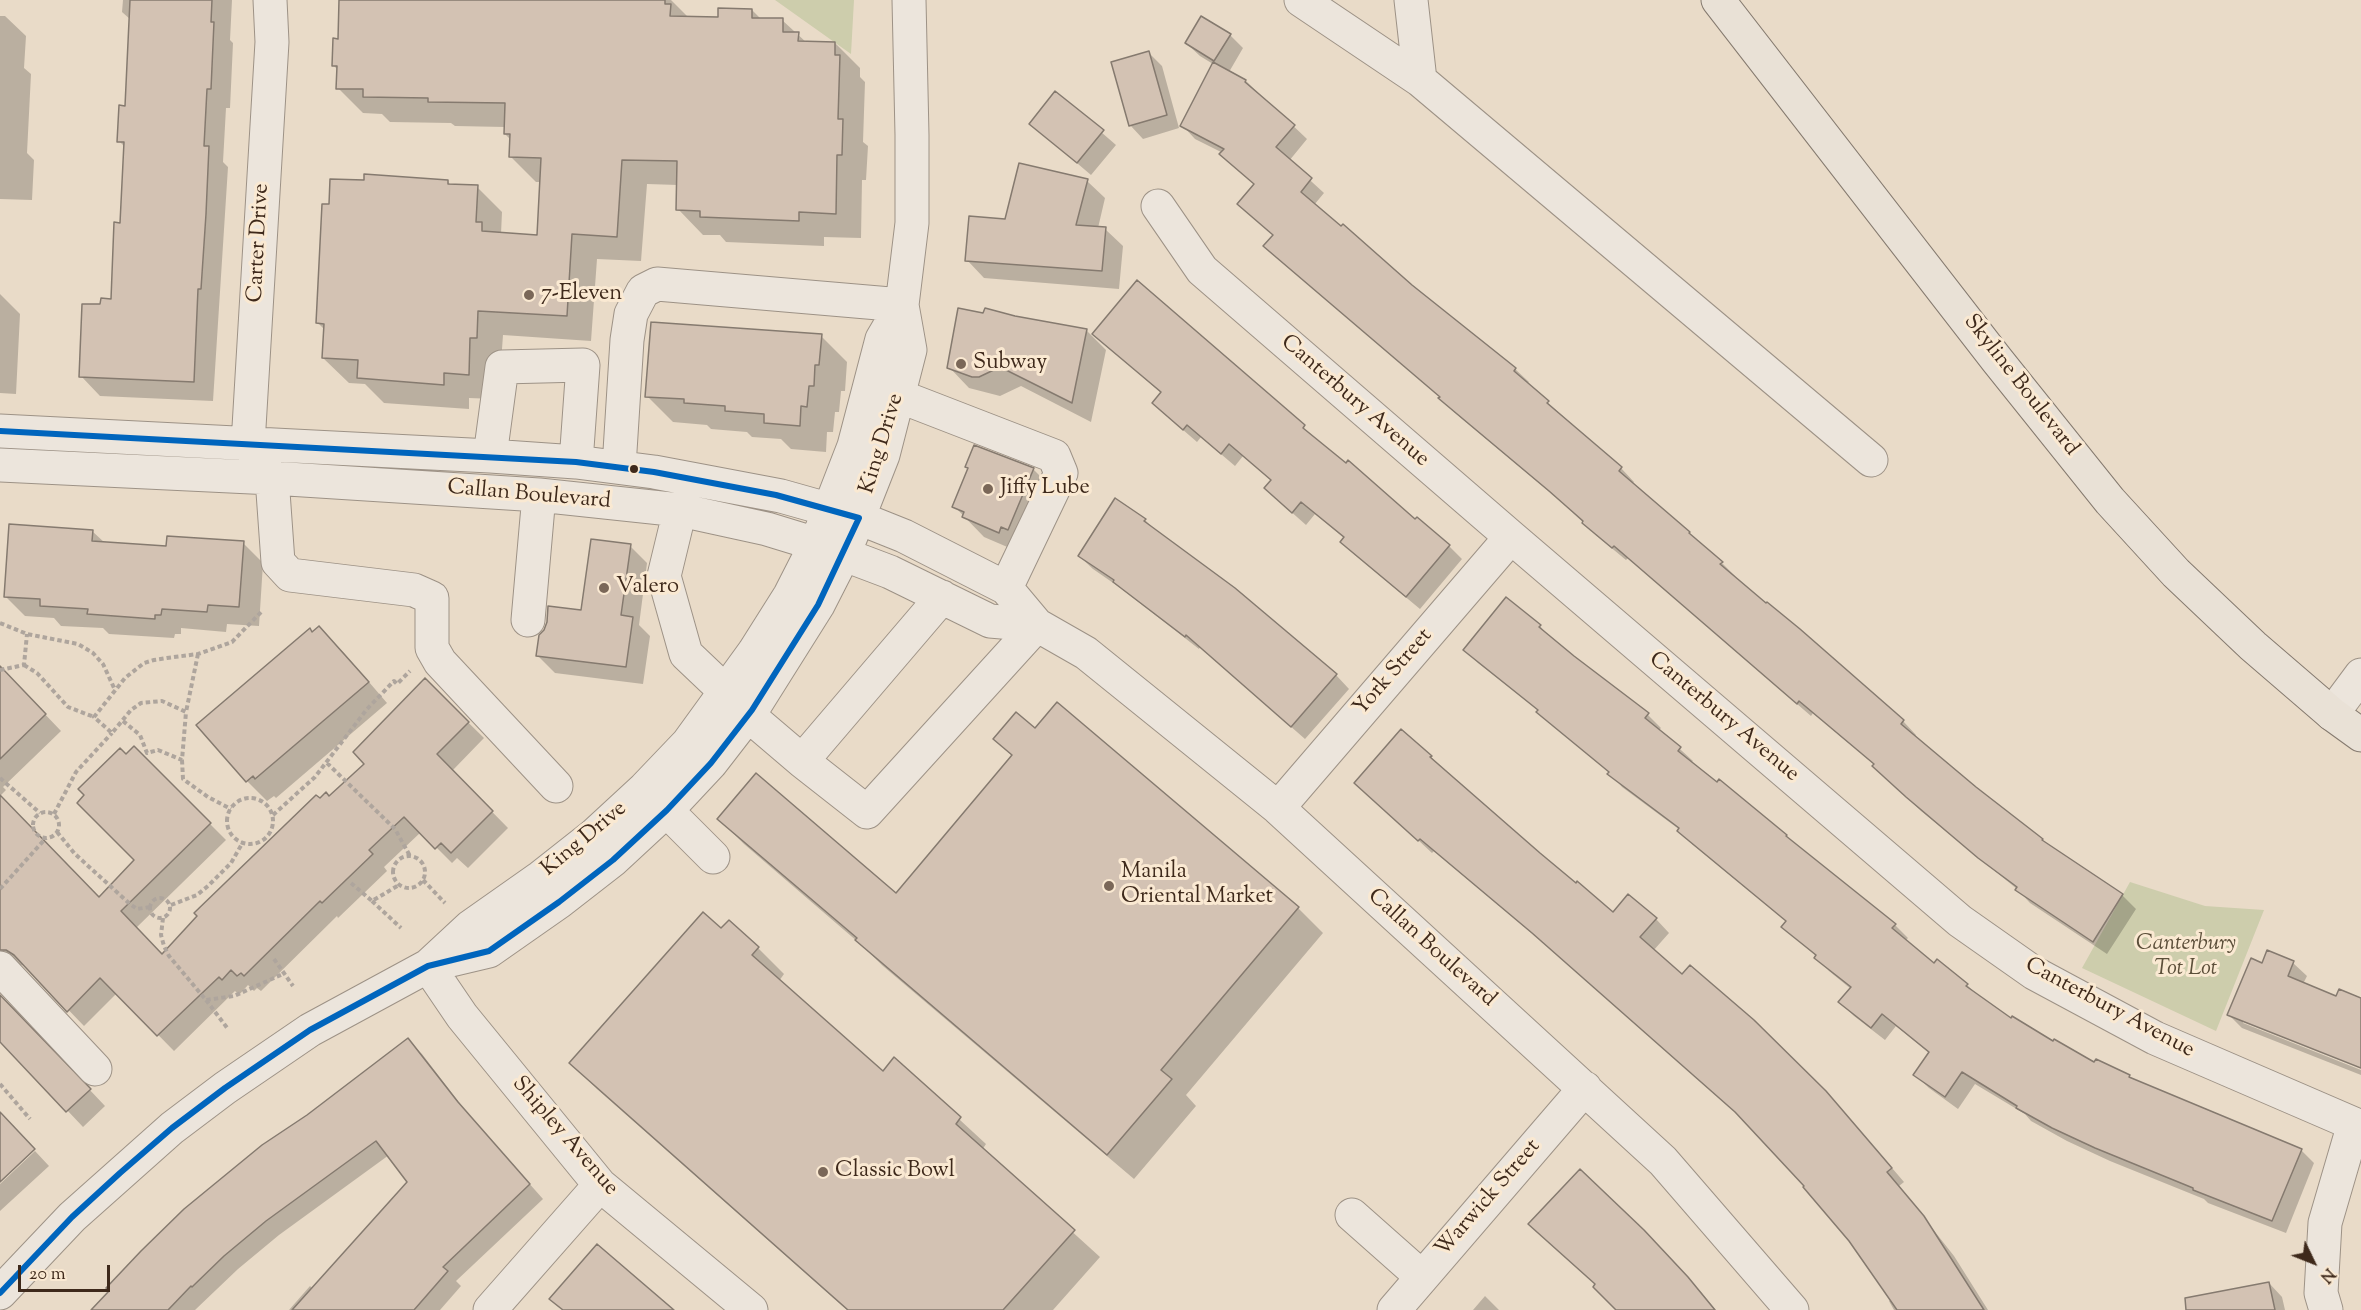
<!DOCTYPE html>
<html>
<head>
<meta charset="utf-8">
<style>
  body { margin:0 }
  #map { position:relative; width:2361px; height:1310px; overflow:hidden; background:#e9dbc8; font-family:"Sorts Mill Goudy",serif }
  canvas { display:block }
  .north { position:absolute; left:2283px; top:1232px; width:60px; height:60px; -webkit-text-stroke:4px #fae9d2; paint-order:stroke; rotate:133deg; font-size:16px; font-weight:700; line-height:24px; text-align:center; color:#3e291b }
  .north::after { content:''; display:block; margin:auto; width:21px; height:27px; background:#3e291b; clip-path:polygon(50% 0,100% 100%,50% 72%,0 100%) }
  .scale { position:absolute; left:18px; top:1265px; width:92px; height:27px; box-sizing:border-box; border:3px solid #3e291b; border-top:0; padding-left:8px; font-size:18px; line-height:21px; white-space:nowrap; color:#3e291b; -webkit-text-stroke:4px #fae9d2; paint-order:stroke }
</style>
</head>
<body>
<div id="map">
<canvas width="2361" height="1310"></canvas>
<div class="north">N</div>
<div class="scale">20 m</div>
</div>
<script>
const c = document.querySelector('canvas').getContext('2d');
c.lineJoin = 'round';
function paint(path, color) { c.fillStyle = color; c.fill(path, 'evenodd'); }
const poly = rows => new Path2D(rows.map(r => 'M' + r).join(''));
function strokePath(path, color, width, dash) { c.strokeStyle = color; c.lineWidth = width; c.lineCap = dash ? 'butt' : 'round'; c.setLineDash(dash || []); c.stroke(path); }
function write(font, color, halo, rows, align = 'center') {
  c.font = font + ' "Sorts Mill Goudy",serif'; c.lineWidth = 6; c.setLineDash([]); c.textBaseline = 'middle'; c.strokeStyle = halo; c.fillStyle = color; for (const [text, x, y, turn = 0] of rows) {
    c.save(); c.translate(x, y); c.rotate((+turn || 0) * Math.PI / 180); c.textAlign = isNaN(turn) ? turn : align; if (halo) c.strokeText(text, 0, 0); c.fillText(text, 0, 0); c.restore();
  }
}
const green = poly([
  [775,0,854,0,851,54],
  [2130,882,2205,906,2264,910,2216,1031,2082,968]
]);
const shadow = poly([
  [123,0,232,0,230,40,233,43,230,108,226,108,223,162,228,167,213,401,100,396,81,376,102,306,112,300,121,224,125,147,119,141,127,107,131,20,122,12],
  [340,0,671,0,689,18,720,19,752,10,761,19,782,20,807,43,835,43,860,68,860,77,865,82,863,142,868,146,866,180,862,180,861,238,824,237,824,246,726,242,720,235,703,235,678,209,678,185,647,184,641,261,597,259,591,341,503,335,501,363,494,399,469,398,469,409,384,403,365,384,349,383,323,358,325,330,318,323,447,181,451,185,477,187,502,212,501,234,538,236,541,182,536,182,511,157,511,140,505,134,505,127,455,126,451,123,390,122,382,114,363,113,338,88,338,70,333,65,339,40],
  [0,16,5,16,26,36,24,68,31,74,27,153,34,160,32,200,0,199],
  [1230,35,1243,48,1229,72,1246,81,1307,139,1289,161,1324,193,1314,205,1515,369,1529,382,1527,384,1621,468,1634,482,1632,484,1722,563,1735,576,1733,577,1903,721,1916,735,1914,737,2048,846,2122,895,2136,909,2107,954,2030,903,2017,889,1921,811,1875,765,1813,713,1811,716,1628,558,1626,560,1597,536,1564,504,1454,412,1441,398,1265,246,1274,236,1255,185,1223,153,1195,139,1182,125,1213,64,1200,56,1186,43],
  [1148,52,1162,66,1179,128,1143,139,1130,125],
  [1056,93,1116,145,1091,175,1031,124],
  [1087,181,1105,198,1098,228,1105,229,1123,246,1119,289,984,278,967,260,1006,221],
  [1137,283,1317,440,1415,521,1449,546,1462,559,1420,609,1355,555,1342,542,1345,539,1315,514,1306,525,1279,501,1272,481,1243,456,1235,466,1201,437,1197,442,1167,416,1154,403,1162,394,1094,334],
  [0,294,20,314,16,394,0,393],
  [1014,317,1086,330,1106,350,1091,422,1021,386,1000,396,969,388,949,367],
  [821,336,847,362,845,391,841,391,839,412,835,412,833,432,827,432,826,452,791,449,781,439,752,437,747,432,711,429,707,425,673,422,647,396],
  [967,467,1033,469,1053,489,1019,552,984,537,954,506,970,470],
  [1145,520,1159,534,1336,675,1349,689,1305,739,1200,647,1199,649,1119,587,1093,569,1079,556],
  [92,531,105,543,167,547,243,543,263,563,259,626,227,624,226,632,181,628,181,634,175,634,174,638,109,634,103,628,61,626,54,618,25,616,5,596],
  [630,546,647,563,639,625,650,636,643,684,555,673,538,656,583,612],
  [1540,626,1552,640,1648,715,1661,728,1659,730,1693,761,1691,763,1786,836,1799,849,1895,925,1908,938,1905,941,1935,965,1967,985,1981,998,2012,1020,2095,1064,2301,1150,2314,1163,2286,1233,2208,1203,2204,1199,2110,1161,2067,1141,2031,1121,2025,1114,1975,1084,1958,1109,1929,1088,1915,1075,1930,1054,1896,1026,1885,1040,1854,1016,1840,1002,1851,989,1829,971,1817,957,1783,927,1787,922,1692,844,1680,830,1622,787,1610,773,1552,725,1539,711,1478,663,1465,649],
  [319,628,344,653,387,703,276,798,274,796,267,801,247,781,313,633],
  [0,679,21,689,61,731,3,787,6,790,0,796],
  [425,680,484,738,452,771,508,828,468,868,457,858,452,863,421,832,384,867,387,871,338,918,337,916,261,991,257,988,254,991,248,985,239,995,235,991,174,1051,117,993,84,1026,29,969,22,965,12,965,0,975,0,797,99,899,136,860,127,756,134,748,226,840,136,928,162,955,320,800,329,798,366,764],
  [1035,730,1298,908,1323,933,1186,1095,1196,1106,1134,1179,883,966,858,942,744,844,719,819,896,895,1013,757,995,739],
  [1431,757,1539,854,1613,914,1628,896,1656,919,1669,933,1653,951,1839,1106,1904,1182,1899,1186,1954,1256,1988,1310,1894,1310,1889,1301,1891,1300,1850,1240,1806,1186,1745,1121,1547,946,1434,851,1432,853,1356,782],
  [721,930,758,948,784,974,779,981,883,1073,895,1060,986,1144,982,1150,1100,1257,1053,1310,847,1310,597,1089,571,1063],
  [2293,963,2307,976,2303,984,2337,998,2361,999,2361,1067,2243,1020,2243,1023,2361,1070,2361,1075,2242,1028,2229,1015,2263,965],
  [0,995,105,1106,83,1127,0,1039],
  [408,1040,422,1054,471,1118,543,1199,456,1281,461,1286,440,1310,289,1310,310,1286,313,1289,409,1182,389,1155,279,1235,238,1269,195,1310,93,1310,307,1116],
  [35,1151,49,1166,0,1211,0,1184],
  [1657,1246,1701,1292,1716,1310,1618,1310],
  [2269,1283,2282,1297,2285,1310,2194,1310],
  [1485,1296,1499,1310,1473,1310]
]);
const building = poly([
  [130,0,212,0,211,22,214,22,211,89,207,89,204,146,209,146,206,214,201,289,198,289,194,382,79,377,82,304,100,304,101,298,111,299,114,222,120,223,124,142,117,142,119,105,125,106,130,0],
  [339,0,665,0,665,4,671,4,670,16,718,17,718,8,752,9,752,18,783,18,783,32,799,32,798,41,835,42,835,55,840,55,838,119,843,119,842,155,837,155,836,214,799,212,799,221,700,217,700,211,676,210,677,161,622,160,617,237,572,234,567,316,478,311,477,338,470,338,469,375,444,373,444,385,357,378,358,360,322,358,324,324,316,323,322,204,329,204,330,179,364,180,364,174,448,180,448,184,478,185,476,222,482,222,482,231,537,235,541,158,509,157,510,134,504,134,505,103,428,102,428,98,363,97,363,89,336,89,337,66,332,66,333,38,338,39,339,0],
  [1201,16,1231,34,1214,61,1185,43,1201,16],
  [1149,51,1167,115,1129,126,1111,62,1149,51],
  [1213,62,1246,80,1245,82,1295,125,1276,147,1312,178,1301,192,1341,226,1343,224,1412,285,1516,368,1514,371,1549,401,1547,403,1622,467,1619,471,1690,532,1689,533,1723,562,1720,564,1766,603,1767,602,1800,629,1904,720,1901,724,1976,787,2043,839,2042,840,2123,894,2093,942,2015,890,2017,887,1978,858,1906,797,1872,766,1874,764,1799,701,1797,704,1614,546,1612,548,1582,523,1583,521,1549,491,1469,424,1438,398,1440,397,1263,246,1273,235,1237,204,1254,184,1219,154,1224,149,1180,126,1213,62],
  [1055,91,1104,130,1077,163,1029,124,1055,91],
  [1019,163,1088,179,1076,225,1106,227,1102,271,965,261,969,216,1005,219,1019,163],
  [1137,280,1305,425,1303,428,1346,463,1348,460,1415,519,1417,517,1450,545,1406,597,1340,542,1344,537,1301,502,1292,513,1264,488,1271,480,1229,444,1221,454,1187,425,1183,430,1152,403,1161,392,1092,334,1137,280],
  [958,308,983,313,985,308,1015,316,1087,329,1072,403,1000,367,979,377,972,377,947,368,958,308],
  [651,322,822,334,819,365,815,365,814,386,809,386,807,407,801,406,800,426,764,423,764,414,725,411,725,406,684,403,684,399,645,397,651,322],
  [974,445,1034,468,1008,530,1001,527,999,533,962,517,964,512,952,507,968,468,965,467,974,445],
  [1115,498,1146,519,1144,521,1235,588,1337,674,1291,727,1186,635,1185,637,1113,582,1114,580,1078,556,1115,498],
  [9,524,93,530,92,541,166,546,167,536,244,541,239,607,208,605,207,612,162,609,161,615,155,615,155,619,87,614,88,609,40,606,40,599,4,597,9,524],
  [591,539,631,544,621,615,633,617,626,667,536,656,539,635,544,630,547,622,548,606,581,610,591,539],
  [1506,597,1541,625,1539,627,1574,656,1649,713,1645,718,1681,747,1678,751,1717,782,1719,779,1787,835,1786,836,1896,924,1892,928,1934,963,1937,959,1968,984,1966,986,2011,1018,2012,1016,2053,1041,2054,1039,2094,1062,2096,1059,2130,1075,2129,1077,2302,1149,2272,1221,2193,1190,2193,1188,2095,1148,2052,1128,2016,1108,2017,1106,1962,1072,1945,1097,1913,1075,1929,1052,1882,1014,1871,1028,1838,1002,1851,987,1814,958,1816,955,1781,927,1786,921,1677,831,1679,828,1607,774,1609,772,1536,712,1538,710,1463,650,1506,597],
  [319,626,369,682,255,779,253,776,246,782,196,725,310,628,312,632,319,626],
  [0,666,46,714,0,759,0,666],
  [425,678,469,722,437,754,493,811,451,853,441,843,435,849,404,817,369,850,373,854,322,903,320,901,244,976,241,973,237,976,231,970,222,980,219,977,157,1036,100,978,67,1012,14,955,6,950,0,950,0,795,99,897,134,860,77,803,84,795,78,789,120,748,126,754,134,746,211,823,121,911,162,954,197,916,194,913,316,795,320,798,326,792,329,796,364,764,353,752,425,678],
  [1057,702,1299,907,1161,1070,1172,1079,1107,1155,855,940,857,938,717,819,756,773,896,893,1012,755,993,739,1016,712,1035,728,1057,702],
  [1401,729,1432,756,1430,757,1540,853,1576,883,1577,881,1613,912,1628,894,1657,918,1640,937,1682,974,1690,965,1754,1020,1826,1091,1892,1168,1887,1172,1924,1216,1984,1310,1897,1310,1849,1241,1803,1187,1804,1186,1735,1112,1532,933,1420,839,1418,841,1354,783,1401,729],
  [703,912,721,928,729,920,759,947,752,955,883,1071,894,1057,961,1117,956,1124,1075,1230,1003,1310,848,1310,569,1063,703,912],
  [2267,950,2294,961,2288,976,2336,996,2339,989,2361,998,2361,1068,2227,1015,2251,958,2262,963,2267,950],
  [0,995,91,1089,66,1112,0,1042,0,995],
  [408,1038,458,1102,530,1184,443,1267,448,1271,414,1310,292,1310,407,1182,376,1141,266,1221,224,1256,192,1287,191,1286,168,1310,91,1310,109,1291,106,1288,141,1251,184,1209,262,1145,307,1115,408,1038],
  [0,1112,35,1149,0,1182,0,1112],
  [1580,1169,1644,1230,1688,1277,1715,1310,1616,1310,1593,1287,1595,1284,1528,1224,1580,1169],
  [597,1244,674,1310,563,1310,549,1299,597,1244],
  [2269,1282,2275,1310,2186,1310,2185,1298,2269,1282]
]);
const path = poly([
  [0,623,27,634,78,644,93,653,103,664,115,690],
  [198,654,186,712,162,701,141,703,131,710,112,733,94,717,125,678,144,663,154,660,167,658,198,654,201,653,232,642,263,610],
  [24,665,37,673,68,707,94,717],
  [0,670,24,665,27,634],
  [123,721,140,735,147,753,158,750,182,760,186,712],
  [182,760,183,779,208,797,231,809],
  [327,763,395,829,410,856],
  [0,778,40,813],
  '227 821a23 23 0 1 1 46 0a23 23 0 1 1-46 0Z',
  '33 825a13 13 0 1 1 26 0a13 13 0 1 1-26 0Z',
  [54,814,76,772,112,733],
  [273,815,315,777,367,709,394,681,397,684,410,671],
  [57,832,75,854,130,904,137,909,150,907],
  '393 872a16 16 0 1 1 32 0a16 16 0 1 1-32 0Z',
  [423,880,445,903],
  [351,883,372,901,399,885],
  [0,889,46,838],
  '150 908a10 10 0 1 1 20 0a10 10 0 1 1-20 0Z',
  [372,901,401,928],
  [171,905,197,895,208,886,231,863,243,842],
  [163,918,161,935,164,946,169,956,206,1000,234,996,285,973],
  [274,959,293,986],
  [206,1000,228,1029],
  [0,1084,30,1119]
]);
const minor = poly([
  [270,0,272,42,248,444,272,478,278,562,290,575,414,590,432,598,432,648,440,662,556,786],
  [1301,0,1420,80],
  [1411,0,1420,80,1871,460],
  [1158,206,1202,270,1511,537,1960,921,2034,973,2155,1038,2361,1127],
  [899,396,1054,456,1061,473,1006,588],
  [0,431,490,456,576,462,654,472,781,496,859,518,904,536,1006,588,1037,625,1086,653,1278,808,1663,1161,1792,1310],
  [490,456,502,367,583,365,576,462],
  [0,465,272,478,539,495,680,510,767,529,816,544,890,572,990,621,1037,625],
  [619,467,627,340,631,314,643,291,657,284,902,305],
  [680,510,664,576,686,654,726,692],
  [942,597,802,761,867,812,1037,625],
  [528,620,539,495],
  [2332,714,2361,675],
  [748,715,802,761],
  [650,794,713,857],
  [1278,808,1511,537],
  [430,965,489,951,559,902,613,860,667,810,711,763,752,710,818,605,844,554,883,455,910,350,902,305,912,223,912,135,909,0],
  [428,966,462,1016,600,1185,751,1310],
  [0,968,95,1069],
  [1352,1215,1422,1277],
  [0,1293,72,1217,172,1128,225,1088,310,1030,428,966,470,927,541,877,593,836,645,788,688,743,754,652,790,595,816,544,854,446,882,339,902,305],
  [490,1310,600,1185],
  [1394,1310,1585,1088],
  [2326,1310,2321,1293,2325,1223,2354,1124]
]);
const major = poly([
  [1718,0,1997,360,2110,501,2176,573,2253,646,2332,714,2361,735]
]);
const bus1 = poly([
  [0,431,576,462,654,472,776,495,859,518,818,605,752,710,711,763,667,810,613,860,559,902,489,951,428,966,310,1030,225,1088,172,1128,120,1173,72,1217,0,1293]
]);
const markers = [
  [529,295,6,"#7a6758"],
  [961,364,6,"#7a6758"],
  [634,469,5,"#3e291b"],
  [988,489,6,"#7a6758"],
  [604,588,6,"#7a6758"],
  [1109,886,6,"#7a6758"],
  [823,1172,6,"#7a6758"]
];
const streetNames = [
  ["Carter Drive",260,243,-87],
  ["Skyline Boulevard",2020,386,52],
  ["Canterbury Avenue",1354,402,41],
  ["King Drive",883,444,-73],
  ["Callan Boulevard",529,496,5],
  ["York Street",1394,673,-49],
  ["Canterbury Avenue",1723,718,40],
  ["King Drive",585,840,-40],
  ["Callan Boulevard",1431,949,42],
  ["Canterbury Avenue",2109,1009,28],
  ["Shipley Avenue",564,1137,49],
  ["Warwick Street",1489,1199,-49]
];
const poiNames = [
  ["7-Eleven",541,295],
  ["Subway",973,364],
  ["Jiffy Lube",1000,489],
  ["Valero",616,588],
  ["Manila",1121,873],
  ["Oriental Market",1121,898],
  ["Classic Bowl",835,1172]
];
const parkNames = [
  ["Canterbury",2186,945],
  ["Tot Lot",2186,970]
];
paint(green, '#cdcdac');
paint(shadow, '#0003');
paint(building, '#d3c2b3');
strokePath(building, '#857a6f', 1.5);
strokePath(minor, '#9d9286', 35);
strokePath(major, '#857a6f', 35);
strokePath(path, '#aea59d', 4, [4.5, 3]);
strokePath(minor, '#ece5dc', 33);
strokePath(major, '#e9e1d6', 33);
strokePath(bus1, '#0065bd', 6);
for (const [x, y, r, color] of markers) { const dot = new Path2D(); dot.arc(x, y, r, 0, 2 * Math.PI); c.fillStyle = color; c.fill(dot); strokePath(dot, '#fae9d2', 2); }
write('22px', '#3e291b', '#fae9d2', streetNames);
write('22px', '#3e291b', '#fae9d2', poiNames, 'left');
write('italic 22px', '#5c4f3a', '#fae9d2', parkNames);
</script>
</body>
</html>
